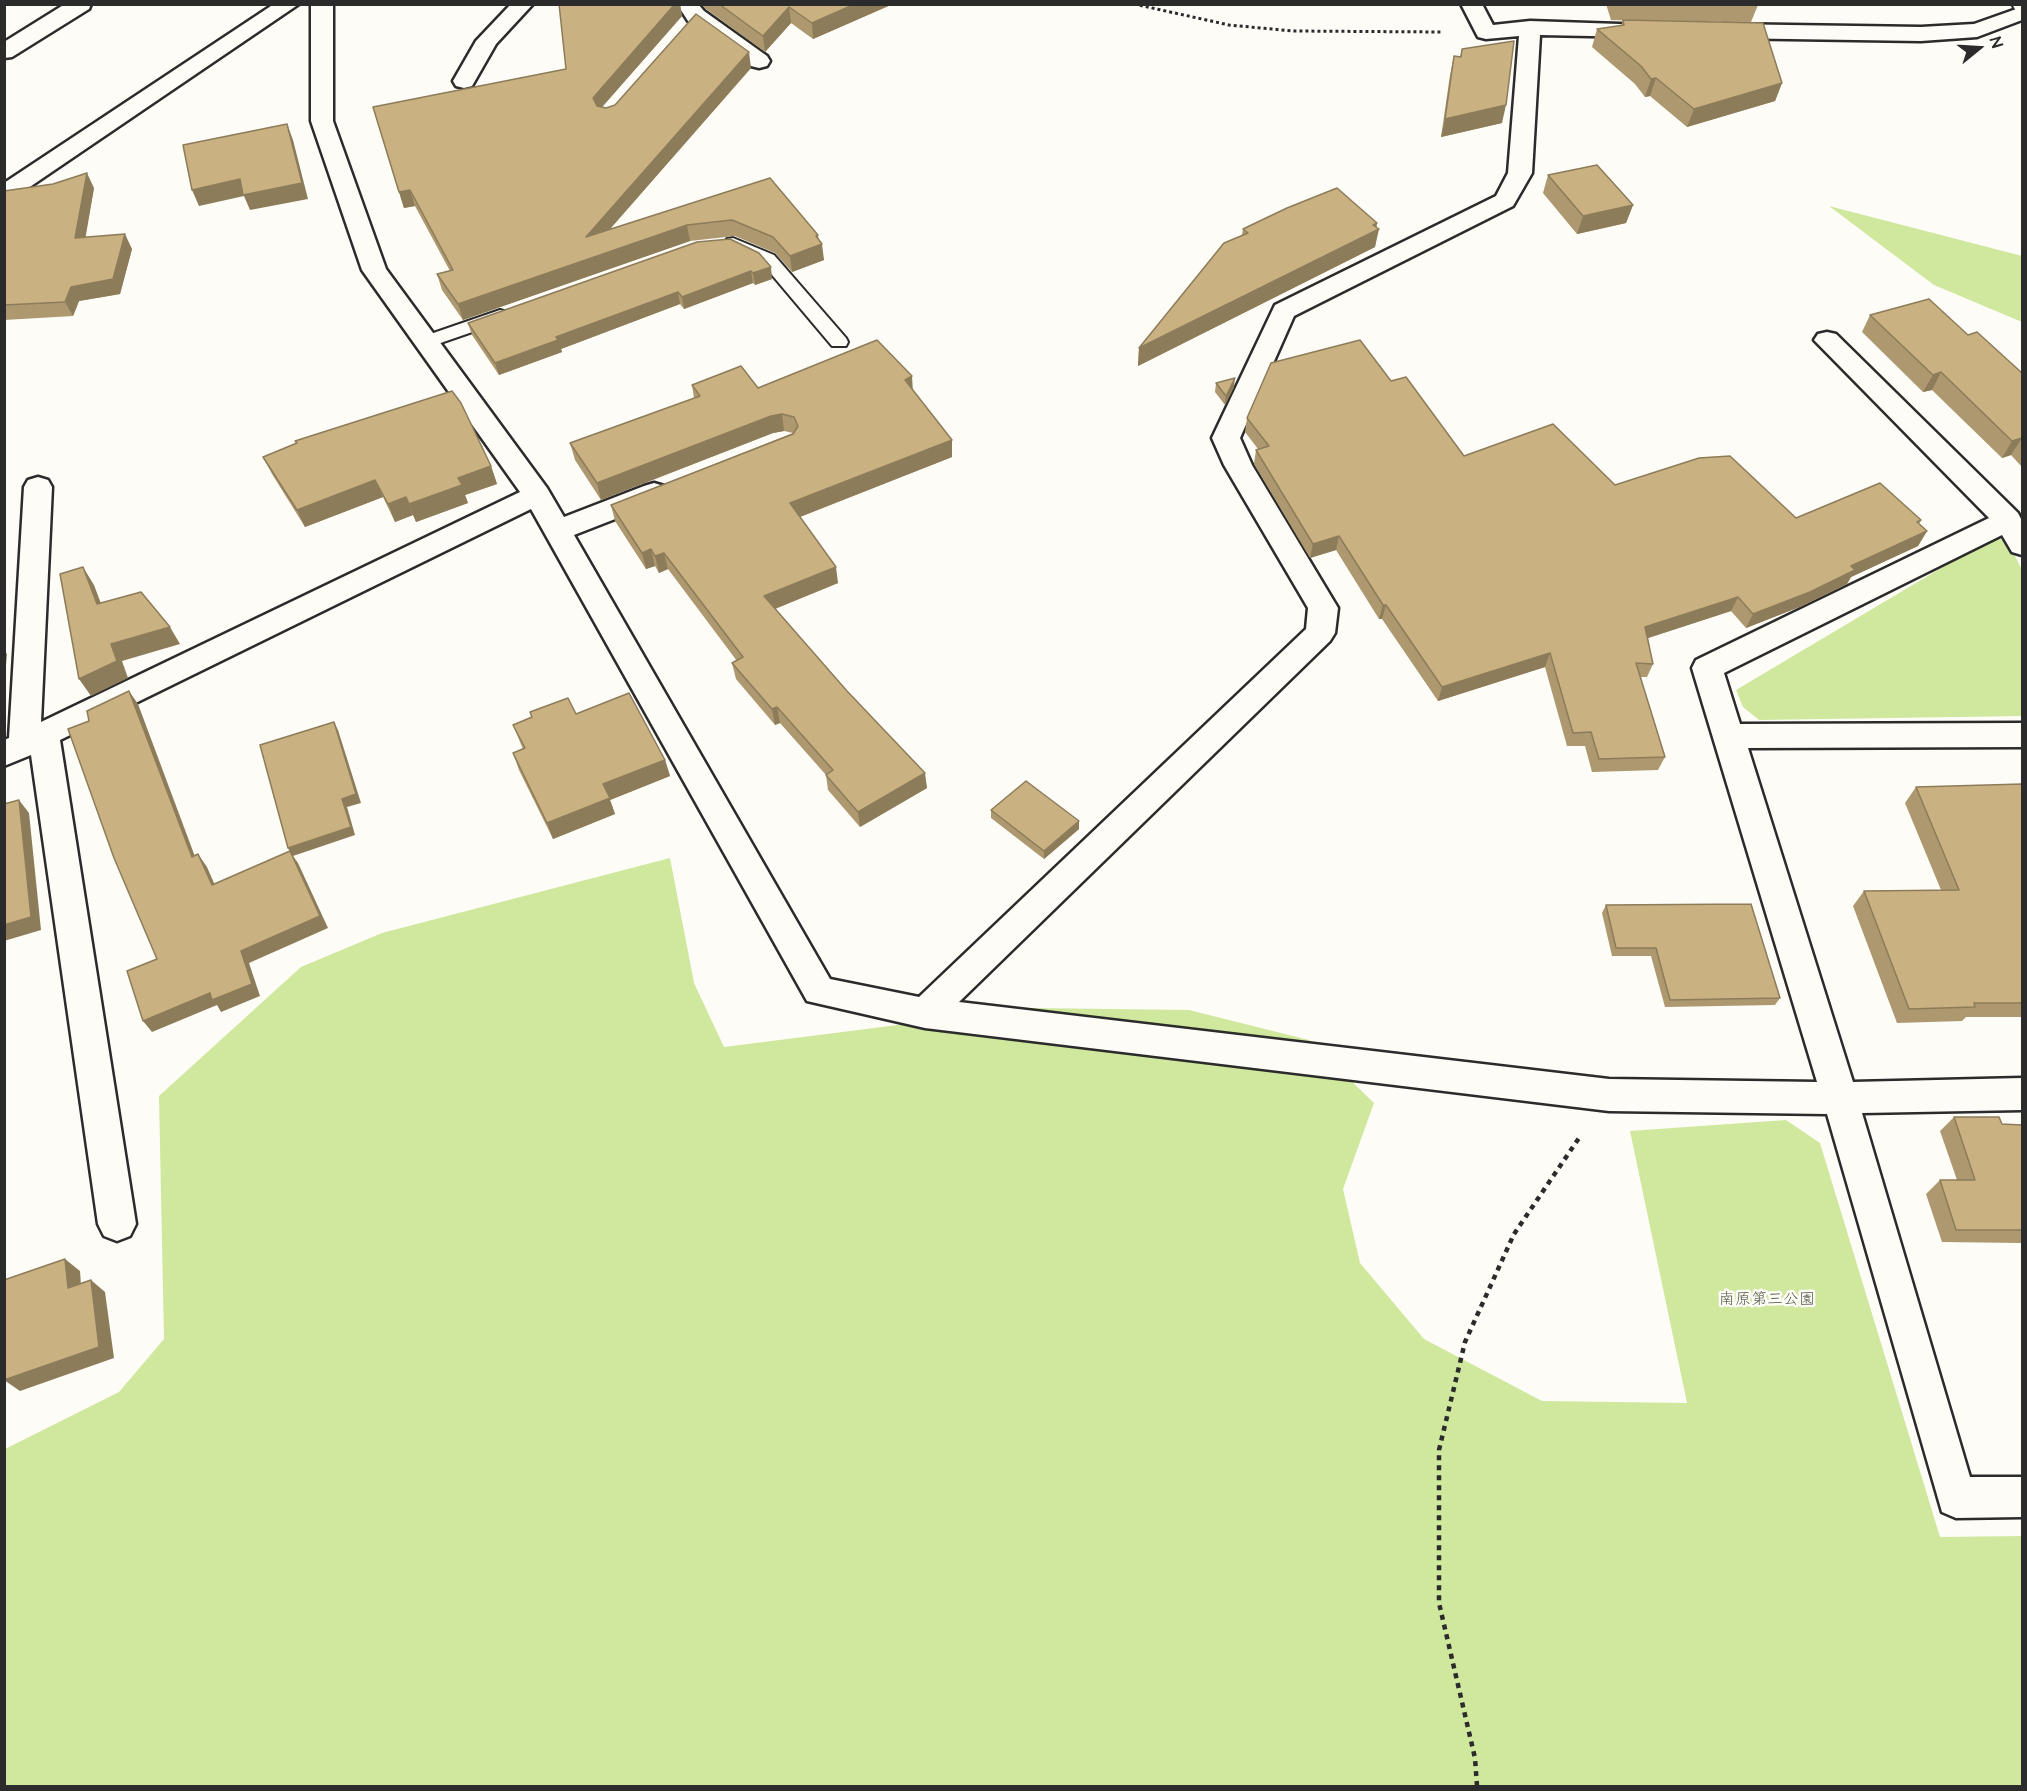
<!DOCTYPE html>
<html>
<head>
<meta charset="utf-8">
<style>
  body { margin:0 }
  #map { position:relative; width:2027px; height:1791px; overflow:hidden; background:#fdfcf7; font-family:"Architects Daughter",sans-serif }
  canvas { display:block }
  .frame { position:absolute; inset:0; border:6px solid #2b2b2b; pointer-events:none }
  .north { position:absolute; left:1949px; top:18px; width:60px; height:60px; -webkit-text-stroke:4px #fdfcf7; paint-order:stroke; rotate:72deg; font-size:16px; font-weight:700; line-height:24px; text-align:center; color:#2b2b2b }
  .north::after { content:''; display:block; margin:auto; width:21px; height:27px; background:#2b2b2b; clip-path:polygon(50% 0,100% 100%,50% 72%,0 100%) }
</style>
</head>
<body>
<div id="map">
<canvas width="2027" height="1791"></canvas>
<div class="frame"></div>
<div class="north">N</div>
</div>
<script>
const c = document.querySelector('canvas').getContext('2d');
c.lineJoin = 'round';
function paint(path, color) { c.fillStyle = color; c.fill(path, 'evenodd'); }
const poly = rows => new Path2D(rows.map(r => 'M' + r).join(''));
function strokePath(path, color, width, dash) { c.strokeStyle = color; c.lineWidth = width; c.lineCap = dash ? 'butt' : 'round'; c.setLineDash(dash || []); c.stroke(path); }
function write(font, color, halo, rows, align = 'center') {
  c.font = font + ' "Architects Daughter","Klee One",sans-serif'; c.lineWidth = 5; c.setLineDash([]); c.textBaseline = 'middle'; c.strokeStyle = halo; c.fillStyle = color; for (const [text, x, y, turn = 0] of rows) {
    c.save(); c.translate(x, y); c.rotate((+turn || 0) * Math.PI / 180); c.textAlign = isNaN(turn) ? turn : align; if (halo) c.strokeText(text, 0, 0); c.fillText(text, 0, 0); c.restore();
  }
}
const green = poly([
  [1829,206,2022,256,2022,322,1934,285],
  [1995,536,2009,544,2022,570,2022,716,1759,720,1743,707,1736,690],
  [670,858,694,983,724,1047,1032,1008,1189,1010,1309,1040,1374,1103,1343,1189,1360,1263,1424,1339,1542,1401,1687,1403,1630,1131,1786,1120,1820,1143,1940,1537,2022,1536,2022,1786,5,1786,5,1449,119,1392,164,1339,159,1096,301,967,382,933]
]);
const pathFar1 = poly([
  [1134,4,1229,25,1293,31,1442,32]
]);
const path = poly([
  [1477,1786,1475,1758,1439,1603,1439,1450,1465,1342,1514,1234,1579,1138]
]);
const service = poly([
  [2012,4,2022,4,2022,13,2016,11,2012,4],
  [733,238,774,255,846,338,848,342,846,346,832,346,762,263,727,247,724,243,727,239,733,238],
  [500,310,507,312,509,316,507,320,426,348,419,346,417,342,419,338,500,310]
]);
const minor = poly([
  [274,4,299,4,12,199,4,201,4,183,274,4],
  [311,4,333,4,333,121,386,269,547,488,564,517,644,486,654,483,664,486,668,493,664,500,574,535,830,979,919,997,1306,629,1308,608,1224,465,1212,438,1275,305,1496,196,1508,173,1519,36,1486,39,1478,37,1461,4,1482,4,1493,25,1530,21,1649,25,1652,30,1649,35,1641,37,1540,35,1532,173,1513,206,1294,316,1240,438,1252,465,1338,608,1335,633,1330,641,959,1002,1609,1079,1817,1082,1692,668,1696,660,1989,518,1814,340,1818,334,1827,332,1836,334,2018,513,2022,521,2022,555,2012,552,2002,535,1724,673,1740,724,2022,723,2022,747,1748,748,1853,1082,2022,1078,2022,1110,1862,1113,1970,1477,2022,1477,2022,1517,1956,1518,1942,1512,1827,1114,1609,1111,925,1028,807,1001,531,509,60,740,136,1224,130,1236,117,1241,104,1236,98,1224,31,755,4,766,4,740,9,738,24,487,28,480,38,477,48,480,52,487,41,722,520,492,362,270,311,121,311,4],
  [511,4,533,4,496,44,472,86,464,88,456,86,453,81,476,41,511,4],
  [677,4,698,4,704,11,767,56,770,61,767,66,759,68,751,66,688,21,677,4],
  [2022,7,2022,20,1977,37,1921,41,1723,38,1715,36,1712,31,1715,26,1723,24,1921,27,1974,24,2022,7]
]);
const tertiary = poly([
  [65,4,91,4,89,9,12,57,4,58,4,42,65,4]
]);
const wall = poly([
  [559,4,680,4,682,16,602,107,606,108,751,68,610,229,770,178,818,239,824,260,792,272,775,253,735,236,690,241,463,320,442,290,437,274,450,271,415,206,404,208,373,107,566,69],
  [701,4,893,4,813,39,791,23,765,52,706,9],
  [1606,4,1758,5,1751,22,1611,20],
  [1623,20,1782,83,1775,101,1687,127,1650,96,1645,97,1635,84,1592,47,1597,29,1621,26],
  [1462,49,1502,123,1441,137,1450,75,1454,56,1460,57],
  [1548,175,1633,205,1626,223,1577,234,1543,193],
  [94,188,85,237,132,249,120,294,79,301,73,316,4,320,4,191],
  [1377,227,1375,247,1138,366,1139,348,1242,235,1243,229],
  [730,239,772,279,755,285,753,283,684,309,680,304,561,349,562,352,499,375,472,335,468,323],
  [1870,315,1968,335,2022,373,2022,467,2011,455,2002,458,1932,390,1923,392,1862,332],
  [1391,381,1464,456,1615,485,1796,518,1921,520,1919,524,1927,531,1918,546,1851,577,1847,584,1802,606,1746,628,1731,611,1648,638,1653,664,1647,677,1640,677,1665,757,1658,770,1592,772,1585,746,1567,746,1545,667,1438,701,1382,619,1379,619,1336,550,1310,558,1254,464,1256,450,1258,449,1245,432,1247,418],
  [1216,383,1234,387,1225,405,1215,392],
  [692,385,758,388,913,390,952,440,952,457,800,517,838,583,775,609,927,788,860,827,828,790,826,775,780,723,775,725,736,679,732,663,737,661,668,569,659,573,655,566,646,569,615,521,611,505,793,433,784,431,773,433,601,500,575,460,570,443,694,398],
  [263,457,491,466,497,484,465,495,468,503,416,522,413,515,395,522,383,497,305,527,272,474],
  [576,714,665,760,670,776,610,800,615,814,553,839,519,770,513,753,523,749,513,725],
  [2022,784,2022,1017,1966,1017,1962,1021,1897,1023,1853,906,1864,891,1941,890,1905,803,1916,787],
  [991,810,1079,829,1044,859,991,818],
  [1606,905,1780,998,1775,1005,1665,1007,1651,956,1612,956,1602,913],
  [1954,1117,2002,1124,2022,1125,2022,1243,1942,1242,1926,1194,1940,1180,1957,1180,1940,1131]
]);
const shadedWall = poly([
  [675,4,680,4,682,16,596,114,593,98],
  [855,4,893,4,813,39,812,23],
  [789,7,791,23,765,52,763,36],
  [749,52,751,68,589,253,586,237],
  [1656,78,1650,96,1645,97,1651,79],
  [1782,83,1775,101,1687,127,1694,109],
  [1506,105,1502,123,1441,137,1445,119],
  [287,124,293,140,308,199,250,210,244,196,199,206,192,190],
  [87,173,94,188,83,252,75,238],
  [410,190,415,206,404,208,399,192],
  [1633,205,1626,223,1577,234,1583,216],
  [1377,223,1376,231,1379,229,1375,247,1138,366,1139,348],
  [687,225,690,241,463,320,458,304],
  [125,234,132,249,120,294,79,301,73,316,65,302,71,287],
  [818,235,819,245,822,244,824,260,792,272,790,256],
  [771,267,772,279,755,285,753,273],
  [751,271,753,283,684,309,682,297],
  [678,292,680,304,561,349,562,352,499,375,495,363,556,337],
  [1941,372,1932,390,1923,392,1933,375],
  [912,376,913,393,905,380],
  [1235,378,1234,387,1225,405,1226,396],
  [782,414,784,431,773,433,601,500,597,483,771,416],
  [2022,438,2011,455,2002,458,2012,441],
  [952,440,952,457,792,520,790,503],
  [491,466,497,484,465,495,468,503,416,522,409,504,458,478],
  [375,480,383,497,305,527,297,510],
  [406,497,413,515,395,522,388,504],
  [1927,531,1918,546,1851,577,1847,584,1802,606,1746,628,1753,614,1851,566],
  [1339,536,1336,550,1310,558,1313,544],
  [651,549,655,566,646,569,642,553],
  [664,553,668,569,659,573,655,556],
  [83,567,94,585,108,622,97,604],
  [836,567,838,583,767,612,764,596],
  [1738,597,1731,611,1639,641,1645,627],
  [1383,605,1386,605,1382,619,1379,619],
  [170,627,180,644,122,661,128,678,91,696,79,679,111,644],
  [4,650,7,654,4,688],
  [1550,653,1545,667,1438,701,1442,687],
  [129,691,138,704,200,870,192,857],
  [777,707,780,723,775,725,772,709],
  [334,722,338,730,361,803,347,807,355,835,293,856,298,863,328,928,249,963,260,996,221,1012,217,1005,152,1032,143,1021,241,951,291,854,288,848,342,799],
  [665,760,670,776,610,800,615,814,553,839,547,823,603,784],
  [925,773,927,788,860,827,858,812],
  [19,800,29,813,41,930,4,941,4,925],
  [1079,821,1079,829,1044,859,1044,851],
  [198,854,207,867,220,897,212,885],
  [65,1259,80,1271,82,1300,68,1288],
  [91,1280,105,1292,114,1358,20,1391,4,1380]
]);
const building = poly([
  [559,4,675,4,593,98,597,106,606,108,615,105,696,14,749,52,586,237,770,178,818,235,816,236,822,244,790,256,773,237,732,220,687,225,458,304,437,274,453,270,410,190,399,192,373,107,566,69,559,4],
  [719,4,855,4,812,23,789,7,763,36,719,4],
  [1623,20,1763,23,1782,83,1694,109,1656,78,1651,79,1641,66,1597,29,1624,25,1623,20],
  [1514,41,1506,105,1445,119,1454,56,1461,57,1462,49,1514,41],
  [287,124,302,183,243,195,240,179,192,190,183,145,287,124],
  [1597,165,1633,205,1583,216,1548,175,1597,165],
  [87,173,75,238,125,234,113,279,71,287,65,302,4,305,4,191,53,184,87,173],
  [1337,188,1377,223,1373,225,1379,229,1139,348,1224,243,1248,233,1243,229,1287,208,1337,188],
  [730,239,759,253,771,267,753,273,751,271,682,297,678,292,556,337,558,340,495,363,468,323,697,242,730,239],
  [1929,299,1968,335,1977,332,2022,373,2022,439,2022,438,2012,441,1941,372,1933,375,1870,315,1929,299],
  [877,340,912,376,905,380,952,440,790,503,836,567,764,596,847,691,925,773,858,812,826,775,833,770,777,707,772,709,732,663,743,657,664,553,655,556,651,549,642,553,611,505,793,434,798,426,794,417,782,414,771,416,597,483,570,443,700,396,692,385,741,366,758,388,877,340],
  [1360,340,1391,381,1406,377,1464,456,1553,424,1615,485,1699,458,1730,456,1796,518,1880,483,1921,520,1917,522,1927,531,1851,566,1855,570,1810,592,1753,614,1738,597,1645,627,1653,664,1636,663,1665,757,1599,759,1591,732,1573,733,1550,653,1442,687,1386,605,1383,605,1339,536,1313,544,1256,450,1269,446,1247,418,1271,363,1360,340],
  [1235,378,1226,396,1216,383,1235,378],
  [452,391,461,403,491,466,458,478,462,485,409,504,406,497,388,504,375,480,297,510,263,457,297,443,295,441,452,391],
  [83,567,97,604,141,592,170,627,111,644,117,661,79,679,60,574,83,567],
  [129,691,192,857,198,854,212,885,290,851,320,916,241,951,252,984,212,1000,210,993,143,1021,127,971,157,959,114,858,68,729,89,721,87,711,129,691],
  [629,693,665,760,603,784,610,798,547,823,513,753,525,748,513,725,532,717,530,712,568,698,576,714,629,693],
  [334,722,356,794,342,799,351,827,288,848,260,745,334,722],
  [1026,781,1079,821,1044,851,991,810,1026,781],
  [2022,784,2022,1003,1974,1003,1975,1007,1909,1009,1864,891,1959,890,1916,787,2022,784],
  [19,800,31,917,4,925,4,804,19,800],
  [1751,904,1780,998,1670,1000,1656,948,1616,948,1606,905,1751,904],
  [1954,1117,1999,1117,2002,1124,2022,1125,2022,1230,1956,1230,1940,1180,1975,1180,1954,1117],
  [65,1259,68,1288,91,1280,99,1347,4,1380,4,1280,65,1259]
]);
const parkNames = [
  ["南原第三公園",1767,1301]
];
paint(green, '#cfe89d');
strokePath(service, '#2b2b2b', 4);
strokePath(minor, '#2b2b2b', 5);
strokePath(tertiary, '#2b2b2b', 5);
strokePath(pathFar1, '#2b2b2b', 3, [3, 3]);
strokePath(path, '#2b2b2b', 4.5, [5, 5]);
paint(service, '#fdfcf7');
paint(minor, '#fdfcf7');
paint(tertiary, '#fdfcf7');
paint(wall, '#ad986f');
paint(shadedWall, '#8d7c5a');
paint(building, '#c9b181');
strokePath(building, '#8d7c5a', 1.5);
write('16px', '#545a48', '#fdfcf7', parkNames);
</script>
</body>
</html>
